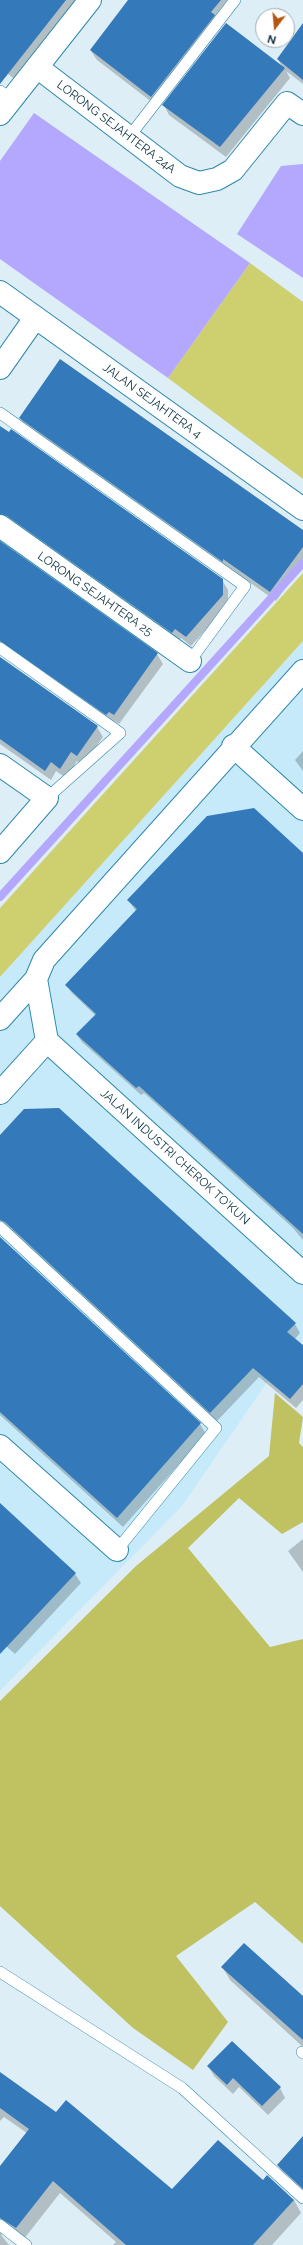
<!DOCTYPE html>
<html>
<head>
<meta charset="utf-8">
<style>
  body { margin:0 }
  #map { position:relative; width:303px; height:2245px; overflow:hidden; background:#deeef6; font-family:Raleway,sans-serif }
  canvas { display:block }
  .north { position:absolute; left:255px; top:8px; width:40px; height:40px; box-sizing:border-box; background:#fff; border:1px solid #9eadb3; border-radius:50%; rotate:196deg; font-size:11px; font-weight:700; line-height:16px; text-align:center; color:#0c3241 }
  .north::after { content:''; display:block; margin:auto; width:14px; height:18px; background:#b65610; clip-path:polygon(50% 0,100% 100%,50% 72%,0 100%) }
</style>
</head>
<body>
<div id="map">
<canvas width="303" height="2245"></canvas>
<div class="north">N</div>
</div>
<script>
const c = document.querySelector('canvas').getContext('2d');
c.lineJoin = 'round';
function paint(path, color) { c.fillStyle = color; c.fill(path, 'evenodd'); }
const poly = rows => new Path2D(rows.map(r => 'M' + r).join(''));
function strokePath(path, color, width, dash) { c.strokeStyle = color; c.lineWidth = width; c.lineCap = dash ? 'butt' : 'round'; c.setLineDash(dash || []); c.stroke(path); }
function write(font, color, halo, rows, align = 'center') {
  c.font = font + ' Raleway,sans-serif'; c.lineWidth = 4; c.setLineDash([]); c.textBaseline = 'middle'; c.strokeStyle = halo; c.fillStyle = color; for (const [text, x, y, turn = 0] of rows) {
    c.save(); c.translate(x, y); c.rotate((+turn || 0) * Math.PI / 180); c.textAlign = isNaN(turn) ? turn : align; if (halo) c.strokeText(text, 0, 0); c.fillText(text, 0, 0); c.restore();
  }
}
const built = poly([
  [303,641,303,1340,268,1381,182,1506,0,1691,0,977]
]);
const green = poly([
  [250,263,303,302,303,479,168,378],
  [303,573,303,641,0,977,0,908]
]);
const forest = poly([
  [275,1393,303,1417,299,1443,303,1447,303,1522,282,1534,239,1498,188,1548,270,1647,303,1639,303,1944,255,1902,176,1956,228,2022,193,2070,133,2028,0,1906,0,1701,136,1566,269,1456]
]);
const water = poly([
  [34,113,250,263,168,378,0,259,0,161],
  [303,164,303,278,237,234,281,166]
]);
const shadow = poly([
  [0,0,78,0,16,80,0,68],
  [130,0,234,0,157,106,97,60,91,51],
  [303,25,303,84,286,71,290,78,226,157,169,115,164,105,282,67,278,59],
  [20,418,303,531,303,564,276,601,228,567,228,570,26,428],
  [0,427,222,580,228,590,228,605,191,646,181,638,178,642,0,526],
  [0,543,157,654,163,664,119,724,114,721,112,724,0,653],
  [0,658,97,727,103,737,83,765,77,761,66,778,56,771,51,780,0,744],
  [303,751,303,771,295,760],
  [303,853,303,1240,293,1228,144,1093,141,1095,82,1042,77,1035,96,1016,71,992,67,985,136,911,128,900],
  [0,1137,295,1324,300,1333,295,1339,303,1346,303,1400,296,1408,259,1377,216,1422,0,1234],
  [0,1238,200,1424,206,1434,123,1527,0,1415],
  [0,1504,75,1574,81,1583,15,1654,0,1641],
  [303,1539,303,1572,288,1551],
  [223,1968,303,1997,303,2047,230,1980],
  [208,2066,280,2088,285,2098,268,2115,239,2087,233,2094,214,2076],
  [0,2073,56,2113,173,2190,263,2181,294,2200,301,2213,272,2245,113,2245,116,2242,60,2193,23,2240,9,2230,1,2235,9,2245,0,2245,0,2167,27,2133,4,2117,0,2121],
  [303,2138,303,2193,285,2177,278,2165]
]);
const stream = poly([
  [0,897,303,563]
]);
const building = poly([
  [0,0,66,0,0,84],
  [128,0,221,0,211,12,215,15,151,97,90,50],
  [226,23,285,68,220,147,162,105],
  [303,23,303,80,277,59],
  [60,359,303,530,303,547,270,592,223,559,223,562,19,418],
  [0,426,9,432,11,429,223,579,223,595,186,637,175,629,172,633,7,516,0,514],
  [0,541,158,653,114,715,109,712,106,715,0,641],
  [0,657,98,726,77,756,71,752,60,769,51,762,45,771,0,739],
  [254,808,303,853,303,1234,139,1086,136,1088,76,1034,96,1014,65,985,137,909,127,900,207,816],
  [59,1108,296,1323,287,1332,303,1345,303,1384,290,1399,253,1368,210,1413,5,1222,0,1220,0,1135,24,1109],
  [0,1237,201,1423,117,1518,0,1412],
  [0,1503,76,1573,0,1654],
  [244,1943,303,1996,303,2040,221,1967],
  [232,2041,281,2087,262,2106,233,2078,227,2085,207,2066],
  [0,2072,56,2112,66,2100,172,2189,218,2140,263,2180,267,2175,294,2200,253,2245,126,2245,53,2181,16,2228,0,2218,0,2166,29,2129,0,2108],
  [303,2136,303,2189,277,2165]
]);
const lane = poly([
  [0,91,12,100],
  [129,137,235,0],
  [0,413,245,586,190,661],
  [0,648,120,733,47,798],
  [0,1227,216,1428,117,1550],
  [0,1972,182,2088,303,2198],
  [302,2052,303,2053],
  [0,2225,26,2245]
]);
const street = poly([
  [37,67,180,176,199,183,217,179,233,170,287,103,303,114],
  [0,114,90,0],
  [0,292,303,509],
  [0,368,35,318],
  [0,526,190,661],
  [233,746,303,809],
  [0,765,47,798,0,852],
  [0,1019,36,979],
  [47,1041,36,979,44,960,303,671],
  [47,1041,303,1273],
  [0,1093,47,1041],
  [0,1446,117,1550]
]);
const streetNames = [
  ["LORONG SEJAHTERA 24A",116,127,37],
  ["JALAN SEJAHTERA 4",152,401,36],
  ["LORONG SEJAHTERA 25",95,594,35],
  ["JALAN INDUSTRI CHEROK TO'KUN",175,1157,42]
];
paint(built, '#c7eafb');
paint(green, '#cecf6f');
paint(forest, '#c0c160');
paint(water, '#b3a8fd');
paint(shadow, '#0003');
strokePath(stream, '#b3a8fd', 8);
paint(building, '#3479b9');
strokePath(lane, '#2e88ac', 12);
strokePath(street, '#2e88ac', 24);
strokePath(lane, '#fff', 11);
strokePath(street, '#fff', 22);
write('12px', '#0c3241', '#fff', streetNames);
</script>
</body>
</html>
